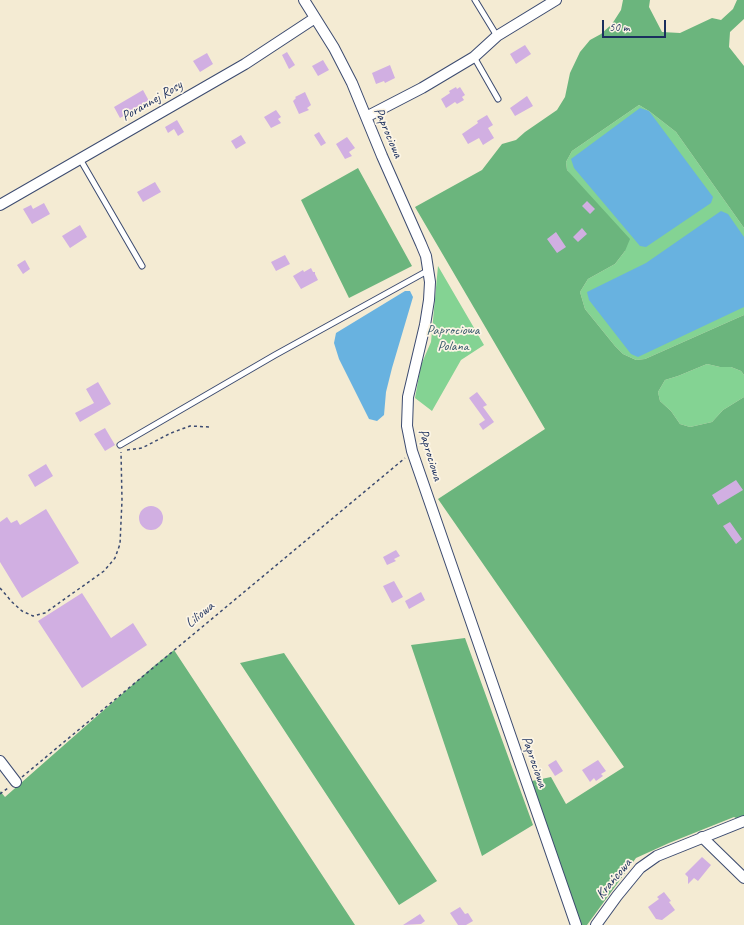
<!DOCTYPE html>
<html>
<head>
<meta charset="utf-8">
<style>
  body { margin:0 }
  #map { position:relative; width:744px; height:925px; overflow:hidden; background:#f4ebd3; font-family:Caveat,sans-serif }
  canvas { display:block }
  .scale { position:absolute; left:602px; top:20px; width:64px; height:18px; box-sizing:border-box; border:2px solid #1b2f5e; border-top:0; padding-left:5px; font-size:12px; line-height:14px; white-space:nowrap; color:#1b2f5e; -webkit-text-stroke:3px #fcf5e5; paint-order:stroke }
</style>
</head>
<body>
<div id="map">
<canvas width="744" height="925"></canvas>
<div class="scale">50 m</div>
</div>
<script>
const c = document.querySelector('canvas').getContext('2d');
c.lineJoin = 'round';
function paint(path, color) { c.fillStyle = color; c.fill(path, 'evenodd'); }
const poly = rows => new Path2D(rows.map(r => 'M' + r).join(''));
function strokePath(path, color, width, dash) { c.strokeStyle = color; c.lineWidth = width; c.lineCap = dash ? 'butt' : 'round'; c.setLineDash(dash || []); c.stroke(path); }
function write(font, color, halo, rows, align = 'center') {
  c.font = font + ' Caveat,sans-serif'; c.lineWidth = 3.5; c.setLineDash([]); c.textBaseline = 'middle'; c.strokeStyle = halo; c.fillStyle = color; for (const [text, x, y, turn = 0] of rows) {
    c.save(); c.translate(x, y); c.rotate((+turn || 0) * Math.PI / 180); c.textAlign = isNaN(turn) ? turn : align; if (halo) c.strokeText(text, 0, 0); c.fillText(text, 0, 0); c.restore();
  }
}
const green = poly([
  [639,105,649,111,676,132,744,228,744,315,645,359,636,360,623,354,615,346,585,309,580,292,588,279,615,264,625,251,567,170,566,162,572,151],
  [438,266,484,345,461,360,432,411,415,398,421,365,431,342],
  [707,364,720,367,731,367,741,371,744,375,744,397,723,410,712,422,690,427,680,424,671,411,660,401,658,392,665,380,678,376]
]);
const forest = poly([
  [623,0,650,0,649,7,662,32,680,33,712,18,721,20,733,9,737,0,744,0,744,19,730,32,729,47,744,66,744,228,676,132,649,111,639,105,572,151,566,162,567,170,630,239,625,251,615,264,588,279,580,292,585,309,615,346,623,354,636,360,645,359,744,315,744,375,741,371,731,367,720,367,707,364,678,376,665,380,658,392,660,401,671,411,680,424,690,427,712,422,723,410,744,397,744,822,734,817,669,843,636,858,587,925,581,925,532,781,551,777,566,804,624,767,438,499,545,429,415,207,482,170,502,144,516,140,525,132,557,110,565,97,570,73,580,52,590,40,601,34,612,24,621,10],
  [358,168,412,266,349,298,301,200],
  [465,638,533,825,482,856,411,645],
  [174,650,355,925,0,925,0,791,5,797,154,666],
  [284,653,437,881,399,905,240,663]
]);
const water = poly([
  [640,108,649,111,713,197,711,203,646,247,640,246,574,168,571,159],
  [721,211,728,214,744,237,744,307,638,357,631,354,589,300,587,292,646,263],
  [405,291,410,291,413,297,392,368,386,392,384,415,377,421,369,419,339,359,334,343,336,333]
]);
const building = poly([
  [525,45,531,54,516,64,510,54],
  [287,52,295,65,289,69,282,55],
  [207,53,213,64,200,72,193,61],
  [323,60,329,70,318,76,312,66],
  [390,65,395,78,385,83,384,81,376,84,372,73],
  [456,87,457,89,460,87,465,95,462,97,464,100,457,104,455,102,446,108,441,99,450,93,449,91],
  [143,90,149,101,120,118,114,107],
  [305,92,311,105,307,108,309,110,299,114,293,101,296,98,295,97],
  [527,96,533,106,515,116,510,108],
  [276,110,281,117,278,119,281,123,271,128,264,117],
  [487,115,493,125,488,128,494,138,483,145,479,138,468,144,462,134,478,123,477,121],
  [177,120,184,132,178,136,174,129,168,133,165,127],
  [319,132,326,143,321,146,314,135],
  [241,135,246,143,236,149,231,141],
  [347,137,355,148,349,152,352,156,345,159,336,144],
  [155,182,161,192,143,202,137,192],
  [587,201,595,209,590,214,582,206],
  [44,203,50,214,32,224,23,209,31,205,33,209],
  [80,225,87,237,70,248,62,236],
  [582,228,587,234,578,242,573,237],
  [556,232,566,247,557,253,547,239],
  [285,255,290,264,276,271,271,262],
  [25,260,30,269,23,274,17,265],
  [311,268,313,272,315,272,315,274,318,280,301,289,293,276,303,270,304,272],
  [98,382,111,404,80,422,75,413,94,403,86,389],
  [477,392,487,405,483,407,494,422,483,430,479,424,485,420,469,398],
  [105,428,115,445,105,451,94,434],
  [46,464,53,476,35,487,28,475],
  [736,480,743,490,718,505,712,495],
  '139 518a12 12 0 1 1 24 0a12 12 0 1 1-24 0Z',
  [46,509,79,563,22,598,0,562,0,522,7,517,11,523,17,520,20,525],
  [730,522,742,539,736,544,723,526],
  [396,550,400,556,394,559,396,561,387,565,383,557],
  [394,581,403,597,392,603,383,586],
  [421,592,425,600,409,609,405,601],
  [82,593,111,638,133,623,147,645,82,688,38,621],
  [556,760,563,771,555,776,548,765],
  [598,760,606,771,601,774,603,776,596,781,594,778,590,782,582,770],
  [702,857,711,865,698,881,694,878,688,884,688,877,685,874],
  [664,892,671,901,669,902,675,910,662,920,656,919,648,907,659,899,657,897],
  [460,907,465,914,468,913,473,921,466,925,458,925,450,913],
  [420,914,425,921,421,924,403,925]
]);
const path = poly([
  [127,450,142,448,171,433,190,426,209,427],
  [0,588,12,602,22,611,33,616,45,613,104,571,115,558,120,544,122,500,121,452],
  [22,777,405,458],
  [0,794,8,788]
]);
const service = poly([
  [475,0,497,36],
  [474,57,498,99],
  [80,159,142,266],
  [120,445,275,355,429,270]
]);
const minor = poly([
  [304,0,334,48,352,83,382,156,421,244,426,256,430,282,429,300,425,325,408,397,407,426,412,451,421,477,576,925],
  [366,117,422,88,474,57,497,36,556,0],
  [0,205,245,64,315,18],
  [0,761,16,782],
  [702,837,744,878],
  [596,925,617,896,640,868,657,856,744,821]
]);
const streetNames = [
  ["Porannej Rosy",152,101,-30],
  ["Paprociowa",388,133,67],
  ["Paprociowa",430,455,73],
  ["Liliowa",200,615,-40],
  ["Paprociowa",534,762,71],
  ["Krańcowa",614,879,-50]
];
const parkNames = [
  ["Paprociowa",453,330],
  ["Polana",453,346]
];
paint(green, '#84d393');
paint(forest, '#6bb57d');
paint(water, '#68b2e0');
paint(building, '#d1afe2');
strokePath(service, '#3c4b70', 7);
strokePath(minor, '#3c4b70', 12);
strokePath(path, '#3c4b70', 1.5, [3, 3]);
strokePath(service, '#fff', 5);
strokePath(minor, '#fff', 10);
write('14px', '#1b2f5e', '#fcf5e5', streetNames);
write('14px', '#35586b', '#fcf5e5', parkNames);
</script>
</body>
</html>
